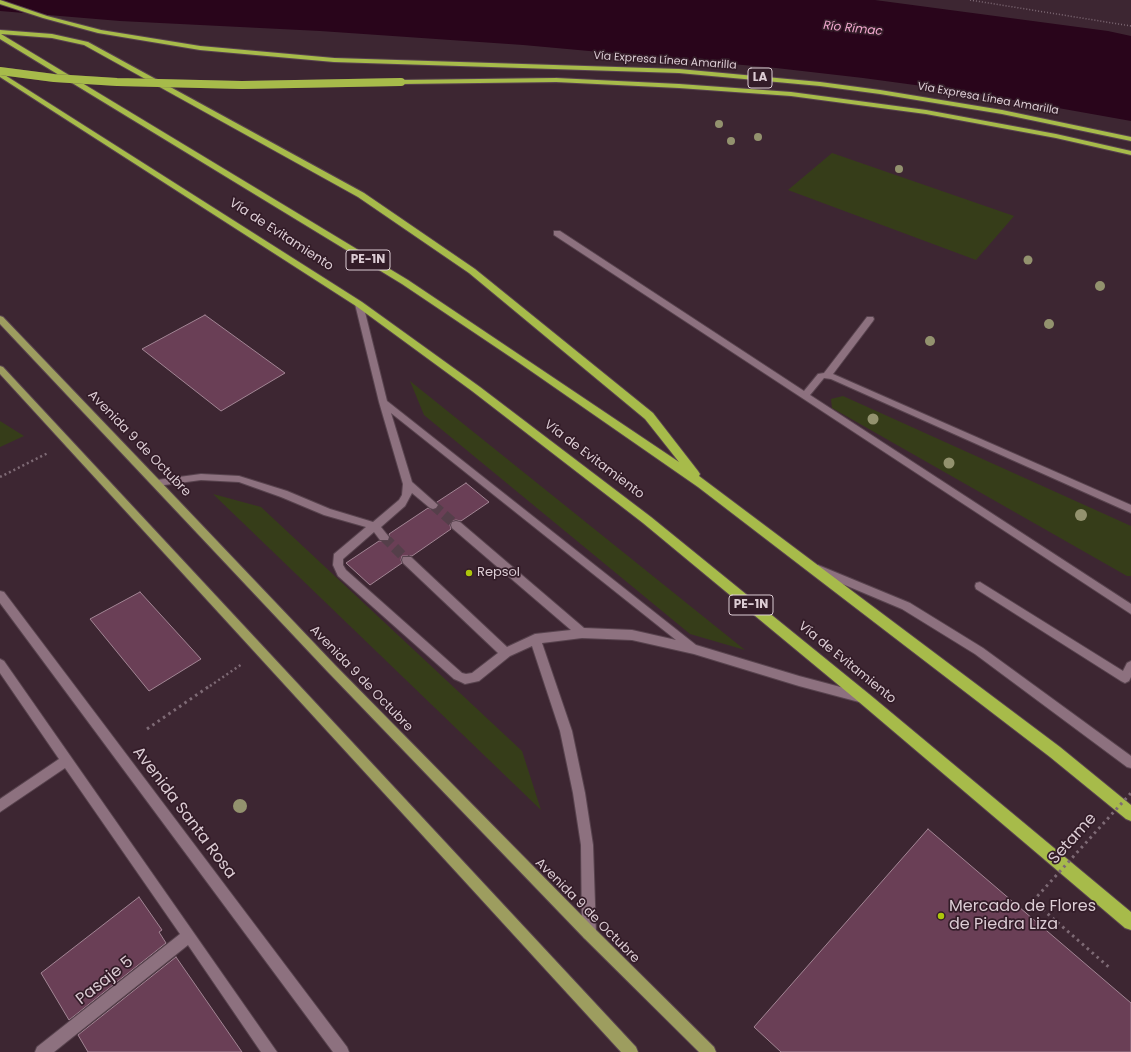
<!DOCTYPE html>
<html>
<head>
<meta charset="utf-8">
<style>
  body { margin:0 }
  canvas { display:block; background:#3d2632 }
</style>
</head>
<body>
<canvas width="1131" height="1052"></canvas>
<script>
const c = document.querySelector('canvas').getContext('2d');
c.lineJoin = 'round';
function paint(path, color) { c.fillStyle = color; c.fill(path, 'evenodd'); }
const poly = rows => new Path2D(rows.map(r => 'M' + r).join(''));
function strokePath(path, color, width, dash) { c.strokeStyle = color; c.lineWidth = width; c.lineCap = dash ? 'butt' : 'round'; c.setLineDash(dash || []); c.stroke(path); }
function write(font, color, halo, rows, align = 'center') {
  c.font = font + ' Poppins,sans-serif'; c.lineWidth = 3.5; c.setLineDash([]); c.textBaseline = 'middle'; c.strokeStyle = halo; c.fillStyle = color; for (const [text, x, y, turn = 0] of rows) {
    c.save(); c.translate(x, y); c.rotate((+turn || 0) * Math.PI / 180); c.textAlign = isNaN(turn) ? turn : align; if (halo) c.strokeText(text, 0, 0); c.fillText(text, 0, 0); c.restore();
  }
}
const green = poly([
  [832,153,1014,216,976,260,788,190],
  [410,381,745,650,690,634,424,415],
  [843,396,1131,526,1131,576,1127,576,832,408,831,399],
  [0,421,24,436,0,447],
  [213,494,261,507,522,751,541,810]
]);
const water = poly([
  [0,0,875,0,1108,31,1131,36,1131,121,974,93,863,78,776,68,523,45,320,31,120,21,0,11]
]);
const building = poly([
  [205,315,285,373,221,411,142,349,205,315],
  [466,483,489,502,461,521,456,520,452,521,450,525,451,529,412,556,402,556,401,560,402,563,370,585,346,563,379,541,389,541,390,537,389,534,428,508,433,510,436,509,439,505,437,502,466,483],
  [140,592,201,659,149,691,90,619,140,592],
  [928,829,1131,1003,1131,1052,781,1052,754,1027,928,829],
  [139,897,162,930,159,932,166,943,69,1020,41,973,139,897],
  [176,957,242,1052,88,1052,78,1035,176,957]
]);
const minorTunnel = poly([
  [433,505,456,525],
  [384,537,407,560]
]);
const pathFar2 = poly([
  [970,0,1131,26]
]);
const pathFar1 = poly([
  [0,477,48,453],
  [210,686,242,664]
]);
const path = poly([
  [147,729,211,685],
  [1033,901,1111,969]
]);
const minor = poly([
  [554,231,560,231,804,391,818,374,824,373,867,317,873,317,874,319,873,321,833,374,1131,505,1131,513,831,379,824,378,810,395,1131,604,1131,614,554,235,554,231],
  [356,302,359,302,363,304,387,401,696,645,799,676,863,693,867,694,869,698,867,702,863,703,799,686,694,654,632,640,582,638,542,643,572,731,585,793,593,845,596,933,594,938,589,940,584,938,582,933,581,845,573,793,560,731,532,646,510,656,479,681,465,684,461,682,454,679,338,576,333,565,334,554,366,527,324,515,281,497,239,482,201,480,157,486,152,483,157,480,201,474,239,476,287,491,330,509,373,522,399,500,402,495,403,484,379,402,355,304,356,302],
  [391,413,676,640,632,630,584,628,460,522,456,521,452,522,451,525,452,528,571,630,535,634,507,647,411,557,403,557,402,560,403,563,498,653,472,673,466,674,462,673,346,570,343,565,343,559,374,532,380,540,388,540,389,537,381,527,405,506,412,493,430,508,433,509,436,508,438,505,412,482,391,413],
  [818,565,910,603,983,648,1131,756,1131,768,1127,767,975,654,902,609,814,572,813,569,814,566,818,565],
  [980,582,1123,671,1127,663,1131,661,1131,677,1129,681,1125,683,1121,681,976,589,975,586,976,583,980,582],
  [0,591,4,592,347,1047,349,1052,333,1052,0,603,0,591],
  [0,659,4,661,277,1052,261,1052,188,945,54,1052,35,1052,37,1047,180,934,65,768,0,812,0,799,59,759,0,673,0,659]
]);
const major = poly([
  [0,316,3,317,160,481,335,665,594,928,714,1047,716,1052,699,1052,584,938,327,671,0,324,0,316],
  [0,366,3,367,636,1047,638,1052,621,1052,0,374,0,366]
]);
const highway = poly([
  [0,0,47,16,101,30,200,46,334,58,679,69,820,82,880,90,1002,110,1131,137,1131,141,1002,114,880,94,820,86,679,73,334,62,200,50,98,33,43,18,0,4,0,0],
  [0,30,52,34,88,42,364,193,475,269,653,413,698,471,700,474,699,476,1060,747,1131,805,1131,821,1126,819,1050,757,698,487,518,362,402,284,0,39,0,30],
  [1,34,52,38,84,45,358,197,469,273,645,419,679,462,408,280,1,34],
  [0,72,362,302,480,387,651,517,869,694,1131,912,1131,930,1125,928,859,702,643,523,472,391,356,306,0,77,0,72],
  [556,78,679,84,791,92,926,110,1056,134,1131,151,1131,155,1056,138,926,114,791,96,679,88,556,82,401,84,397,82,401,80,556,78]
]);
const pathBridge = poly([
  [1033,901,1131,793]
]);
const highwayBridge = poly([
  [0,71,54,78,117,82,242,85,401,82]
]);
const trees = [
  [719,124,4],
  [758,137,4],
  [731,141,4],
  [899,169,4],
  [1028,260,4.5],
  [1100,286,5],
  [1049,324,5],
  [930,341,5],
  [873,419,5.5],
  [949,463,5.5],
  [1081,515,6],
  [240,806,7]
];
const markers = [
  [469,573,4,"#aec60b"],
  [941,916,4,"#aec60b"]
];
const farStreetnames = [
  ["Vía Expresa Línea Amarilla",665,61,4],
  ["Vía Expresa Línea Amarilla",988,99,10]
];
const farWaternames = [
  ["Río Rímac",853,29,6]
];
const shields = [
  [760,78,24],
  [368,260,44],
  [751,605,44]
];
const shieldNames = [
  ["LA",760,78],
  ["PE-1N",368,260],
  ["PE-1N",751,605]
];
const streetNames = [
  ["Vía de Evitamiento",281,235,33],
  ["Avenida 9 de Octubre",139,444,46],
  ["Vía de Evitamiento",594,460,37],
  ["Vía de Evitamiento",847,663,39],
  ["Avenida 9 de Octubre",361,679,46],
  ["Avenida 9 de Octubre",587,911,45]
];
const poiNames = [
  ["Repsol",477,573]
];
const nearStreetnames = [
  ["Avenida Santa Rosa",184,813,53],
  ["Setame",1073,839,-48],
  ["Pasaje 5",105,981,-38]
];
const nearPoinames = [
  ["Mercado de Flores",949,907],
  ["de Piedra Liza",949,925]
];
paint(green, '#363d19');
paint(water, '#29051b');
paint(building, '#6a3f56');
strokePath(building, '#a28594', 1);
strokePath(minorTunnel, '#553f4a', 10, [10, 5]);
strokePath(minor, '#58434e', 2);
strokePath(major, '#58434e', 2);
strokePath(highway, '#58434e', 2);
strokePath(pathFar2, '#7e6a75', 1.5, [1, 2]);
strokePath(pathFar1, '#7e6a75', 2.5, [2, 3]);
strokePath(path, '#7e6a75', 3, [2.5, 4]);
paint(minor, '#8d717f');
paint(major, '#9d9d5f');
paint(highway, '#a7bb4a');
strokePath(highwayBridge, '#58434e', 8, []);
strokePath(pathBridge, '#7e6a75', 3, [2.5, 4]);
strokePath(highwayBridge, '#a7bb4a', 8);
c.fillStyle = '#93926e';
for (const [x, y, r] of trees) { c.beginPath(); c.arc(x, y, r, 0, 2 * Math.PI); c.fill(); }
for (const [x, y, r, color] of markers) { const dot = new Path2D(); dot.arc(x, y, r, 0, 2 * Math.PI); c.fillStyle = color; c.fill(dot); strokePath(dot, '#331c28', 1.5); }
write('11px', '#dcccd4', '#331c28', farStreetnames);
write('italic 12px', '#f0a7cd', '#331c28', farWaternames);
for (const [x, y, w] of shields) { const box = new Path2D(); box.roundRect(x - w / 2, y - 10, w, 20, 3); c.fillStyle = '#331c28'; c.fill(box); strokePath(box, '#dcccd4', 1); }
write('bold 12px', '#dcccd4', null, shieldNames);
write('13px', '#dcccd4', '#331c28', streetNames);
write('13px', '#dcccd4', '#331c28', poiNames, 'left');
write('16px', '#dcccd4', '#331c28', nearStreetnames);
write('16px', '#dcccd4', '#331c28', nearPoinames, 'left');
</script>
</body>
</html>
